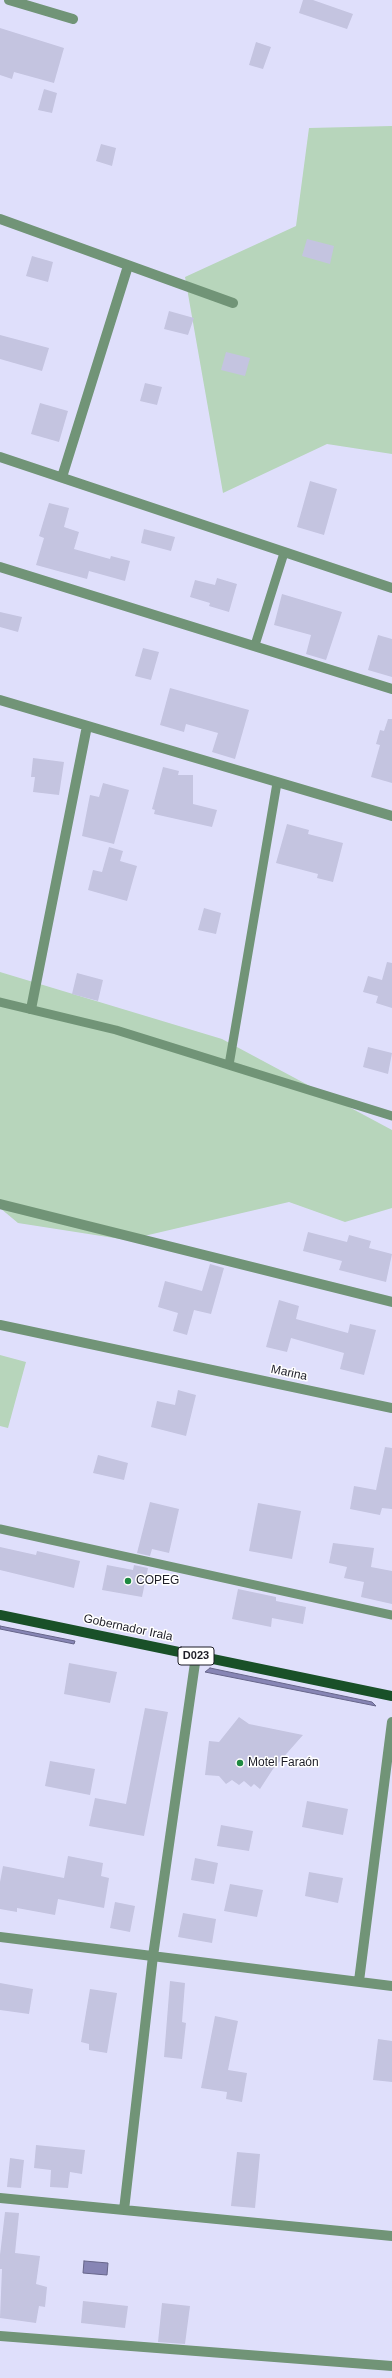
<!DOCTYPE html>
<html>
<head>
<meta charset="utf-8">
<style>
  body { margin:0 }
  canvas { display:block; background:#dfdffb }
</style>
</head>
<body>
<canvas width="392" height="2378"></canvas>
<script>
const c = document.querySelector('canvas').getContext('2d');
c.lineJoin = 'round';
function paint(path, color) { c.fillStyle = color; c.fill(path, 'evenodd'); }
const poly = rows => new Path2D(rows.map(r => 'M' + r).join(''));
function strokePath(path, color, width, dash) { c.strokeStyle = color; c.lineWidth = width; c.lineCap = dash ? 'butt' : 'round'; c.setLineDash(dash || []); c.stroke(path); }
function write(font, color, halo, rows, align = 'center') {
  c.font = font + ' Helvetica,sans-serif'; c.lineWidth = 3; c.setLineDash([]); c.textBaseline = 'middle'; c.strokeStyle = halo; c.fillStyle = color; for (const [text, x, y, turn = 0] of rows) {
    c.save(); c.translate(x, y); c.rotate((+turn || 0) * Math.PI / 180); c.textAlign = isNaN(turn) ? turn : align; if (halo) c.strokeText(text, 0, 0); c.fillText(text, 0, 0); c.restore();
  }
}
const green = poly([
  [392,126,392,454,327,444,223,493,185,277,296,226,309,128],
  [0,972,222,1039,392,1130,392,1208,345,1222,289,1202,127,1240,18,1223,0,1208],
  [0,1355,26,1362,8,1428,0,1426]
]);
const water = poly([
  [0,1626,75,1641,74,1644,0,1629,0,1626],
  [210,1668,372,1702,376,1706,205,1672,210,1668],
  [84,2261,108,2263,107,2275,83,2273,84,2261]
]);
const building = poly([
  [303,0,313,0,353,14,347,29,299,13],
  [0,28,64,48,54,83,14,72,12,79,0,75],
  [256,42,271,47,263,69,249,65],
  [44,89,57,93,52,113,38,110],
  [101,144,116,148,112,166,96,161],
  [307,239,334,246,330,264,302,256],
  [32,256,53,262,48,282,26,276],
  [169,311,194,318,188,335,164,329],
  [0,335,49,348,42,371,0,359],
  [226,352,250,358,245,376,221,370],
  [145,383,162,387,157,405,140,401],
  [40,403,68,411,59,442,31,434],
  [310,481,337,489,324,535,297,527],
  [49,503,69,508,64,527,79,532,74,549,110,559,111,556,130,561,125,581,89,571,87,579,36,565,44,538,39,536],
  [144,529,175,537,171,551,141,543],
  [217,578,237,584,229,612,209,606,210,603,190,597,195,580,215,585],
  [282,594,342,612,326,660,306,654,311,635,274,625],
  [0,612,22,617,18,632,0,627],
  [378,635,392,639,392,677,368,670],
  [143,648,159,652,151,680,135,676],
  [170,688,249,710,235,759,212,752,218,733,186,724,184,732,160,725],
  [388,719,392,719,392,783,371,777,380,745,376,744,380,730,384,731],
  [33,758,64,762,59,795,33,792,35,777,31,777],
  [163,767,179,771,178,775,193,775,193,804,217,810,212,827,154,814,155,810,152,809],
  [103,783,129,790,114,844,82,836,90,795,99,797],
  [287,824,309,830,308,834,343,843,333,882,317,878,318,874,276,863],
  [109,847,123,851,120,861,137,866,127,901,88,890,93,870,102,872],
  [204,908,221,913,216,934,198,930],
  [387,962,392,963,392,1008,376,1003,378,996,363,992,368,976,382,980],
  [77,973,103,980,98,1001,72,994],
  [368,1047,392,1053,388,1074,363,1067],
  [308,1232,347,1242,349,1235,371,1241,369,1248,392,1254,386,1282,339,1270,342,1261,303,1251],
  [210,1264,224,1268,211,1314,194,1310,187,1335,173,1331,178,1313,158,1307,165,1281,202,1291],
  [279,1300,299,1306,296,1319,348,1333,350,1324,376,1330,364,1375,340,1369,344,1353,291,1338,287,1352,266,1347],
  [178,1390,196,1395,186,1436,151,1427,157,1401,175,1405],
  [385,1447,392,1448,392,1509,382,1508,380,1515,350,1509,354,1486,376,1490],
  [98,1455,128,1463,124,1480,93,1473],
  [150,1502,179,1509,169,1553,152,1549,150,1556,137,1553],
  [258,1503,301,1511,292,1559,249,1551],
  [333,1543,374,1548,371,1567,392,1571,392,1604,361,1597,364,1582,344,1578,347,1567,329,1563],
  [0,1547,36,1555,37,1551,80,1561,74,1588,0,1570],
  [107,1565,133,1570,134,1565,148,1568,142,1597,102,1590],
  [238,1589,276,1597,276,1601,306,1607,303,1624,272,1618,271,1627,232,1619],
  [69,1663,117,1672,110,1703,64,1694],
  [145,1708,168,1712,144,1836,89,1826,95,1798,126,1804],
  [239,1717,249,1724,303,1735,273,1769,260,1789,254,1784,251,1787,244,1781,239,1785,232,1780,226,1784,219,1776,205,1775,209,1741,219,1742],
  [50,1761,95,1769,90,1795,45,1786],
  [307,1801,348,1809,343,1835,302,1827],
  [221,1825,253,1831,249,1851,217,1846],
  [68,1856,103,1863,101,1876,109,1878,104,1908,58,1899,55,1915,17,1908,17,1912,0,1909,0,1882,3,1866,64,1878],
  [195,1858,218,1863,214,1884,191,1880],
  [309,1872,343,1878,338,1903,305,1896],
  [230,1884,263,1890,257,1917,224,1911],
  [115,1902,135,1906,130,1932,110,1928],
  [183,1913,216,1919,212,1943,178,1937],
  [170,1981,185,1983,182,2022,186,2023,182,2059,164,2057],
  [0,1983,33,1989,29,2014,0,2010],
  [90,1989,117,1993,107,2053,89,2050,89,2044,81,2042],
  [215,2016,238,2021,228,2070,247,2073,242,2102,226,2099,227,2092,201,2088],
  [378,2039,392,2041,392,2082,373,2080],
  [36,2145,85,2150,82,2174,70,2172,68,2188,50,2187,51,2170,34,2168],
  [237,2152,260,2154,255,2208,231,2206],
  [10,2158,24,2160,21,2188,7,2187],
  [5,2212,19,2213,15,2253,40,2256,36,2284,47,2287,45,2307,39,2306,36,2323,0,2318,2,2269,0,2269,0,2255],
  [83,2301,128,2306,125,2328,81,2323],
  [162,2303,190,2306,185,2344,158,2342]
]);
const lane = poly([
  [255,645,284,553],
  [0,1002,116,1030,392,1116],
  [229,1065,277,783],
  [0,1529,392,1615]
]);
const street = poly([
  [9,0,73,19],
  [0,219,233,303],
  [0,457,392,588],
  [62,477,128,266],
  [0,567,392,689],
  [0,700,392,816],
  [31,1009,87,726],
  [0,1204,392,1302],
  [0,1325,392,1408],
  [0,1937,392,1986],
  [359,1981,392,1722],
  [0,2198,392,2236],
  [124,2210,153,1956,196,1656],
  [0,2336,392,2366]
]);
const primary = poly([
  [0,1615,392,1696]
]);
const markers = [
  [128,1581,4,"#1e8940"],
  [240,1763,4,"#1e8940"]
];
const shields = [
  [196,1656,36]
];
const shieldNames = [
  ["D023",196,1656]
];
const streetNames = [
  ["Marina",289,1373,12],
  ["Gobernador Irala",128,1628,12]
];
const poiNames = [
  ["COPEG",136,1581],
  ["Motel Faraón",248,1763]
];
paint(green, '#b7d5bb');
paint(water, '#8785b5');
strokePath(water, '#67668a', 1);
paint(building, '#c4c4e0');
strokePath(lane, '#719477', 9);
strokePath(street, '#719477', 10);
strokePath(primary, '#195028', 10);
for (const [x, y, r, color] of markers) { const dot = new Path2D(); dot.arc(x, y, r, 0, 2 * Math.PI); c.fillStyle = color; c.fill(dot); strokePath(dot, '#fff', 1.5); }
for (const [x, y, w] of shields) { const box = new Path2D(); box.roundRect(x - w / 2, y - 9, w, 18, 3); c.fillStyle = '#fff'; c.fill(box); strokePath(box, '#1d1d27', 1); }
write('bold 11px', '#1d1d27', null, shieldNames);
write('12px', '#1d1d27', '#fff', streetNames);
write('12px', '#1d1d27', '#fff', poiNames, 'left');
</script>
</body>
</html>
